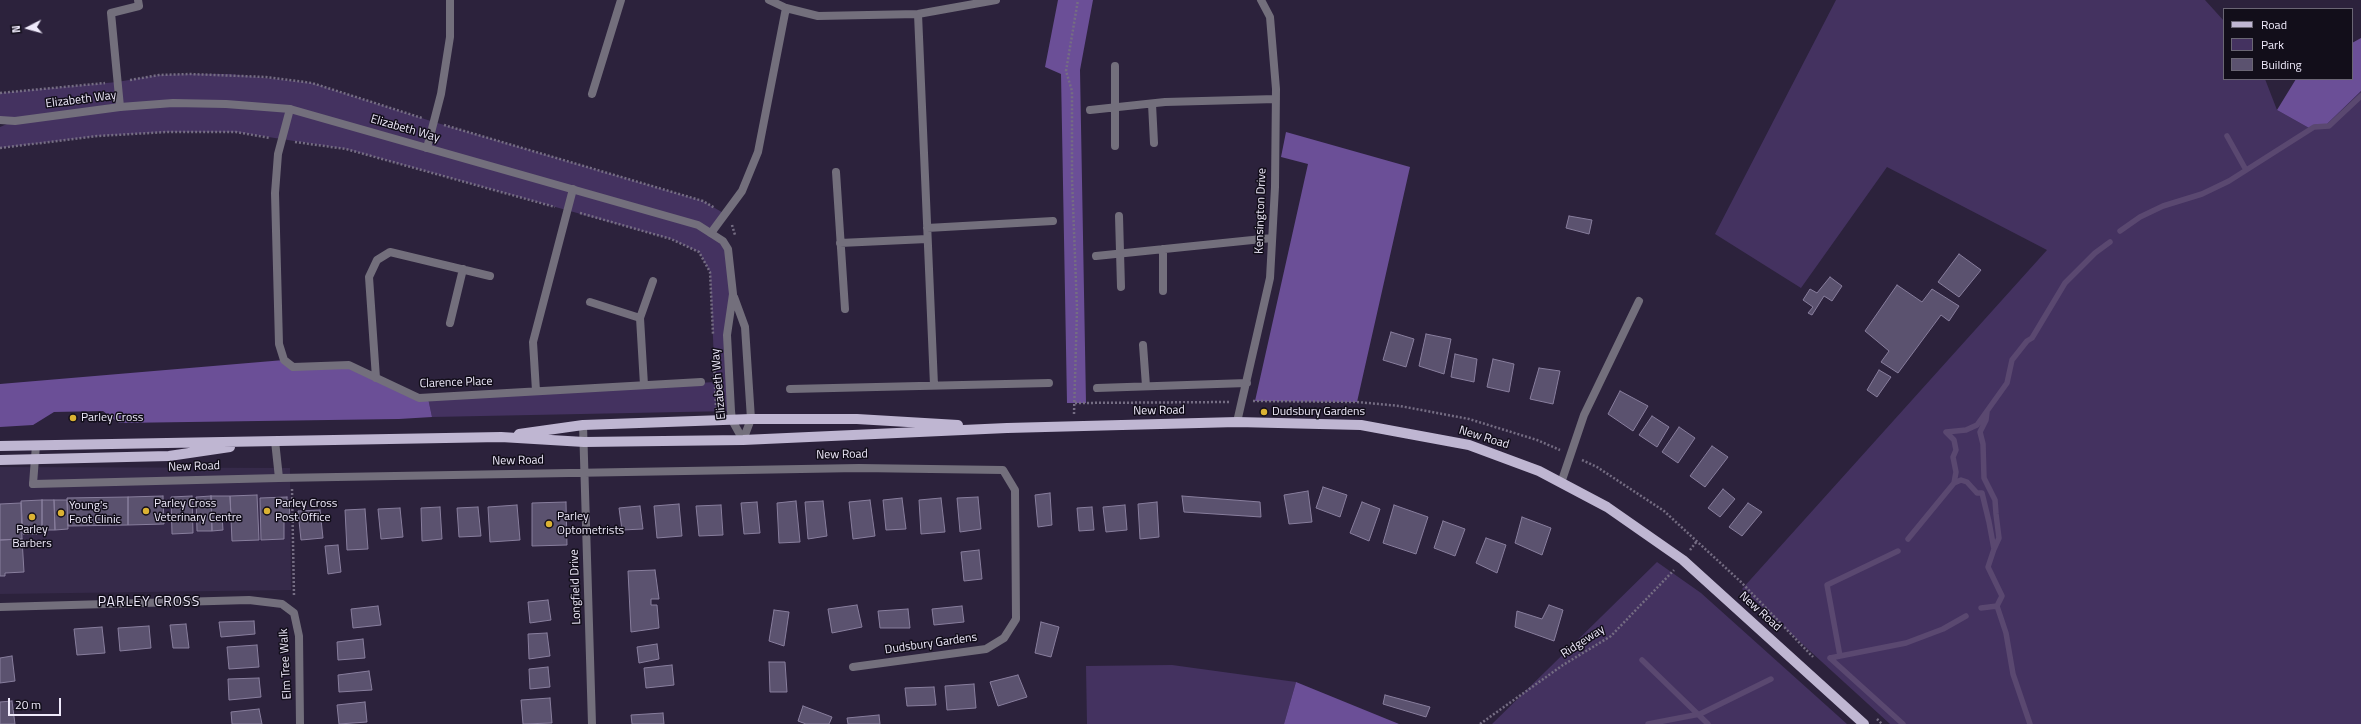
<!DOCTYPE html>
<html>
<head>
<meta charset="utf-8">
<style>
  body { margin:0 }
  #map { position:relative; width:2361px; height:724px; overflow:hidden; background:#2c223c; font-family:"Titillium Web",sans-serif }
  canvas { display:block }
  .legend { position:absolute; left:2223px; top:8px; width:130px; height:72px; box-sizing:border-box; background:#120e1a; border:1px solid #6a6674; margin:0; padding:5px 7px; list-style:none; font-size:12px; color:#efeafb }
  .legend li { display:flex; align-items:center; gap:8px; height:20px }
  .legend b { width:20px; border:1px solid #6a6674 }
  .north { position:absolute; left:8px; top:8px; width:40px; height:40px; -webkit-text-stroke:3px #120e1a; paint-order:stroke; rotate:264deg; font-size:11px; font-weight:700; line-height:16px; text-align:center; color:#efeafb }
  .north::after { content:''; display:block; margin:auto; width:14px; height:18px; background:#efeafb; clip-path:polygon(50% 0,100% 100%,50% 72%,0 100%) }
  .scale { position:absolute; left:8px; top:698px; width:53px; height:18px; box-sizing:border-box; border:2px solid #efeafb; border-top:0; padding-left:5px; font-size:12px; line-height:14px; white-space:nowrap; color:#efeafb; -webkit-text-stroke:3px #120e1a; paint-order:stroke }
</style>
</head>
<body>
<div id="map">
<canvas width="2361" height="724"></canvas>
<ul class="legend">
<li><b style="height:5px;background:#bfb6d2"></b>Road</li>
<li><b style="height:11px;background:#443260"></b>Park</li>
<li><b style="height:11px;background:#5b526f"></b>Building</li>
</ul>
<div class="north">N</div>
<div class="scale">20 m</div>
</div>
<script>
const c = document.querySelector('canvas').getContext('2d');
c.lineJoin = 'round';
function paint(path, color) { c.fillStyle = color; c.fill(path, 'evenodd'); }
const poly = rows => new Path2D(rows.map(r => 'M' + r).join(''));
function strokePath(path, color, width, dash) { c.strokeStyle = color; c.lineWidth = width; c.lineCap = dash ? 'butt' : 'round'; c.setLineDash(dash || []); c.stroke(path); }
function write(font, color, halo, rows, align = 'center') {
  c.font = font + ' "Titillium Web",sans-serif'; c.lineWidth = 3; c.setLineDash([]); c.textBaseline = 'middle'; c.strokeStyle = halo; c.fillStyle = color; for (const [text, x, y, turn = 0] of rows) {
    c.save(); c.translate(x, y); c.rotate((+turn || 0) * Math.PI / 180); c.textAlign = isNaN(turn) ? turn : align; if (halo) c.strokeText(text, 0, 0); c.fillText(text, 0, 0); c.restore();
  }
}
const built = poly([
  [0,467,290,468,291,590,0,594]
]);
const green = poly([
  [1836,0,2205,0,2224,21,2224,79,2265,79,2277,110,2309,128,2314,125,2328,123,2361,91,2361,724,1890,724,1742,589,2047,250,1887,167,1801,288,1715,234],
  [190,74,229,74,312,83,434,122,703,201,725,214,711,233,723,241,731,261,727,335,731,411,432,417,428,398,715,382,710,272,699,252,671,239,346,149,236,132,167,132,98,136,0,148,0,127,14,121,0,120,0,93,117,82,159,75],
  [1657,562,1701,593,1847,724,1492,724],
  [1172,665,1296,682,1284,724,1087,724,1086,666]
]);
const forest = poly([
  [1058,0,1093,0,1080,70,1086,403,1067,403,1061,74,1045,67],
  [2361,38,2361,91,2327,124,2314,125,2309,128,2277,110,2296,79,2352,79,2352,43],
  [1286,132,1410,167,1357,402,1255,401,1308,164,1281,157],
  [284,360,293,367,349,365,428,398,432,417,399,419,119,423,103,411,54,412,33,425,0,427,0,384],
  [1296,682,1399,724,1284,724]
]);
const stream = poly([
  [2227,136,2246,170],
  [2120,231,2140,217,2163,206,2202,194,2229,181,2314,127,2329,126,2361,96],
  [1987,412,1986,420,1980,432,1983,444,1984,478,1995,500,1996,514,1999,538,1994,549],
  [1954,483,1956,472,1953,457,1956,450,1954,440,1946,432,1966,430,1977,425,2007,383,2012,360,2027,341,2032,338,2065,283,2095,253,2110,242],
  [1908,539,1954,483,1961,480,1967,482,1977,493,1982,493,1989,522,1994,549,1988,567,2002,596,1997,606],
  [1981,608,1997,606,2006,633,2013,674,2030,724],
  [1840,656,1827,585,1898,551],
  [1830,658,1906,643,1943,629,1966,616],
  [1830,658,1903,724],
  [1642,660,1708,724],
  [1648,724,1700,714,1771,679]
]);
const building = poly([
  [1569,216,1592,220,1589,234,1566,228,1569,216],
  [1959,254,1981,270,1959,297,1938,282,1959,254],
  [1830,277,1842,286,1832,301,1824,296,1812,315,1808,313,1813,307,1803,300,1810,289,1817,293,1830,277],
  [1897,285,1922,302,1932,289,1959,306,1949,321,1941,315,1898,373,1881,362,1889,351,1865,331,1897,285],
  [1391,332,1414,339,1406,367,1383,360,1391,332],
  [1426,334,1451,339,1444,374,1419,366,1426,334],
  [1455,354,1477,359,1474,382,1451,377,1455,354],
  [1493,359,1514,364,1509,392,1487,387,1493,359],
  [1539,368,1560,371,1553,404,1530,399,1539,368],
  [1879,370,1891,377,1877,397,1867,390,1879,370],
  [1620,391,1648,406,1633,431,1608,414,1620,391],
  [1652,416,1669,427,1657,447,1639,435,1652,416],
  [1679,427,1695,438,1678,463,1662,452,1679,427],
  [1712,446,1728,457,1705,487,1690,476,1712,446],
  [1323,487,1347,495,1340,517,1316,508,1323,487],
  [1723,489,1735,499,1720,517,1708,508,1723,489],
  [1308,491,1312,522,1289,524,1284,495,1308,491],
  [1050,493,1052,525,1038,527,1035,495,1050,493],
  [257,495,259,540,232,541,230,496,257,495],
  [163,496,164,524,128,525,128,497,163,496],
  [192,496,193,533,172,534,171,497,192,496],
  [211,496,230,496,231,516,222,516,223,530,212,531,211,496],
  [211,496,212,531,197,531,196,497,211,496],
  [1182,496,1260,502,1261,517,1184,512,1182,496],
  [128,497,128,525,68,526,67,498,128,497],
  [287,497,287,500,289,500,290,518,288,518,288,521,284,521,284,539,261,540,260,498,287,497],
  [978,497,981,529,960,532,957,498,978,497],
  [902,498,906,529,886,530,883,500,902,498],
  [941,498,945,532,921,534,919,500,941,498],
  [42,500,42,530,37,531,37,534,23,534,21,501,42,500],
  [42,500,54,500,55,530,42,530,42,500],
  [54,500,67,500,68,529,55,530,54,500],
  [870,500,875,536,853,539,849,502,870,500],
  [796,501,800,542,779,543,777,503,796,501],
  [823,501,827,536,808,539,805,502,823,501],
  [566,502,567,545,532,546,532,503,566,502],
  [757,502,760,533,744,534,741,503,757,502],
  [1157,502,1159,537,1140,539,1138,504,1157,502],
  [1362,502,1380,509,1369,541,1350,533,1362,502],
  [21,503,22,539,0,540,0,504,21,503],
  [1748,503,1762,512,1742,536,1729,527,1748,503],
  [679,504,682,536,657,538,654,506,679,504],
  [517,505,520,540,490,542,488,507,517,505],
  [721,505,723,535,699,536,696,506,721,505],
  [1125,505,1127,530,1106,532,1103,507,1125,505],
  [1394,505,1428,517,1416,554,1383,543,1394,505],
  [640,506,643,529,622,530,619,508,640,506],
  [440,507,442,539,422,541,421,508,440,507],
  [478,507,481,536,459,537,457,508,478,507],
  [1092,507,1094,530,1079,531,1077,508,1092,507],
  [400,508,403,537,381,539,378,509,400,508],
  [365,509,368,549,347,550,345,510,365,509],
  [320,510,323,538,301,540,298,511,320,510],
  [1522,517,1551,528,1542,555,1515,543,1522,517],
  [1443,521,1465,529,1455,556,1434,548,1443,521],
  [1486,538,1506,545,1497,573,1476,563,1486,538],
  [22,539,24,572,5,573,5,576,0,576,0,540,22,539],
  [338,545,341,572,328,574,325,546,338,545],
  [979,550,982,579,964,581,961,552,979,550],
  [655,570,659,599,651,599,651,605,657,605,659,628,631,632,628,571,655,570],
  [548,600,551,620,530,623,528,602,548,600],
  [857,605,862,627,832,633,828,609,857,605],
  [1549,605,1563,610,1554,641,1515,627,1517,611,1542,619,1549,605],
  [378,606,381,625,353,628,351,609,378,606],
  [962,606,964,622,934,625,932,609,962,606],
  [908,609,910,628,880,628,878,611,908,609],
  [774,610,789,612,784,646,769,641,774,610],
  [254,621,255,634,221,637,219,622,254,621],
  [1041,622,1059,627,1051,657,1035,653,1041,622],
  [186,624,189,648,173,648,170,625,186,624],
  [149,626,151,648,120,651,118,628,149,626],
  [102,627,105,653,77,655,74,629,102,627],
  [547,633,550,656,529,659,528,634,547,633],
  [363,639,365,658,338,660,337,642,363,639],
  [657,644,659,659,639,663,637,647,657,644],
  [257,645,259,667,229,669,227,647,257,645],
  [12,656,15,681,0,683,0,658,12,656],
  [769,662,785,662,787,692,770,692,769,662],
  [672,665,674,685,646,688,644,668,672,665],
  [548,667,550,687,530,689,529,669,548,667],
  [369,671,372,690,339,692,338,675,369,671],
  [1018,675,1027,697,998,706,990,682,1018,675],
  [259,678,261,697,229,700,228,679,259,678],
  [974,684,976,708,947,710,945,686,974,684],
  [934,687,936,705,907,706,905,688,934,687],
  [1385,695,1430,707,1426,717,1383,704,1385,695],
  [550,698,552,723,523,724,521,700,550,698],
  [12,701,15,724,0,724,0,702,12,701],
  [365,702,367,722,339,724,337,705,365,702],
  [803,706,832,717,829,724,806,724,798,721,803,706],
  [259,709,262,724,232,724,231,712,259,709],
  [663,713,664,724,632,724,631,715,663,713],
  [879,715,880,724,848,724,847,718,879,715]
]);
const path = poly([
  [130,80,159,75,190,74,266,77,312,83,422,118],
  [0,93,105,83],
  [444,125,703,201,715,208],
  [295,142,346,149,555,207],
  [0,148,98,136,167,132,236,132,270,138],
  [580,213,671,239,699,252,710,272,713,334],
  [732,225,735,235],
  [714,363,716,408],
  [1253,401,1357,402,1400,406,1469,419,1537,440,1560,450],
  [1075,403,1230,402],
  [1074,414,1077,309,1072,179,1072,91,1066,71,1078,0],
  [1582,460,1597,467,1664,511,1741,582,1813,657],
  [292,489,294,596],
  [1690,550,1697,541],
  [1877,719,1882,724],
  [1480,724,1563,665,1611,636,1674,570]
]);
const service = poly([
  [120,107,111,13,139,6,138,0],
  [275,441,279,478],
  [1561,483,1584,415,1639,301],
  [33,484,36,445]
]);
const minor = poly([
  [769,0,786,8,818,16,918,14,996,0],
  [918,14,934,385],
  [592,94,621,0],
  [1152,104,1154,143],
  [290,109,278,154,275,193,279,344,284,360,293,367,349,365,419,398,701,382],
  [1090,110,1165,102,1276,99],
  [1115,146,1115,66],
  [427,148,441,94,450,37,450,0],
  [836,172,845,309],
  [1119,216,1121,287],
  [927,228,1053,221],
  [711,233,742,191,758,152,786,8],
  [840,243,927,239],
  [1096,256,1272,238],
  [1163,291,1163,249],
  [590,302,640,318],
  [450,323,463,269],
  [1143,345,1146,386],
  [376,378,369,277,377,260,390,252,490,276],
  [644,385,640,318,653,281],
  [1097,388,1247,383],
  [790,389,1049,383],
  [536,391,533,342,573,189],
  [1237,422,1270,278,1275,187,1276,89,1270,17,1261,0],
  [583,425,592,724],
  [33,484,279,478,859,468,1003,470,1015,490,1016,619,1004,638,986,649,853,667],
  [0,607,249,600,282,604,294,613,299,636,300,724]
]);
const tertiary = poly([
  [0,120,15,121,120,107,173,103,226,104,290,109,698,225,723,241,728,249,733,294,727,335,731,411,732,420,743,440],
  [734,297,745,327,751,419,743,440]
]);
const primary = poly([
  [519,434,583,425,751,419,857,419,958,425],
  [0,446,501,437,584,442,743,440,1007,428,1237,422,1361,425,1469,445,1539,471,1607,507,1683,560,1864,724],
  [0,460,169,456,230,447]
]);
const markers = [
  [1264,412,4,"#dbb233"],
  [73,418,4,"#dbb233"],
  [146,511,4,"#dbb233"],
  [267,511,4,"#dbb233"],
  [61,513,4,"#dbb233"],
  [32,517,4,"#dbb233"],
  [549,524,4,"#dbb233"]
];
const streetNames = [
  ["Elizabeth Way",81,100,-7],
  ["Elizabeth Way",405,129,16],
  ["Kensington Drive",1261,211,-88],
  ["Clarence Place",456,383,-2],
  ["Elizabeth Way",719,384,-95],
  ["New Road",1159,411,-1],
  ["New Road",1484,438,17],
  ["New Road",842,455,-1],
  ["New Road",518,461,-1],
  ["New Road",194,467,-2],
  ["Longfield Drive",576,587,-92],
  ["New Road",1760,612,42],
  ["Ridgeway",1583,642,-33],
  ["Dudsbury Gardens",931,644,-8],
  ["Elm Tree Walk",286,664,-93]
];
const poiNames = [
  ["Dudsbury Gardens",1272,412],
  ["Parley Cross",81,418],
  ["Parley Cross",154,504],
  ["Veterinary Centre",154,518],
  ["Parley Cross",275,504],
  ["Post Office",275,518],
  ["Young's",69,506],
  ["Foot Clinic",69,520],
  ["Parley",557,517],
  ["Optometrists",557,531],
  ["Parley",32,530,"center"],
  ["Barbers",32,544,"center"]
];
const quarterNames = [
  ["PARLEY CROSS",149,603]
];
paint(built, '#362a4a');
paint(green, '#443260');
paint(forest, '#6b4f97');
strokePath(stream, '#5a4870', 5.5);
paint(building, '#5b526f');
strokePath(building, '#887e9d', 1);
strokePath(path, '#756d83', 2.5, [2, 2]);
strokePath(service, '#736f7c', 8);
strokePath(minor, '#736f7c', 8);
strokePath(tertiary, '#736f7c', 8);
strokePath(primary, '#bfb6d2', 10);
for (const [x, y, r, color] of markers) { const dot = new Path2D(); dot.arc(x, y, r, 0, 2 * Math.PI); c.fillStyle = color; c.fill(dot); strokePath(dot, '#120e1a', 1.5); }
write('12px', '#efeafb', '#120e1a', streetNames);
write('12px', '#efeafb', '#120e1a', poiNames, 'left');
c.letterSpacing = '1px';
write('14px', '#efeafb', '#120e1a', quarterNames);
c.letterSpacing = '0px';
</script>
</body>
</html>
